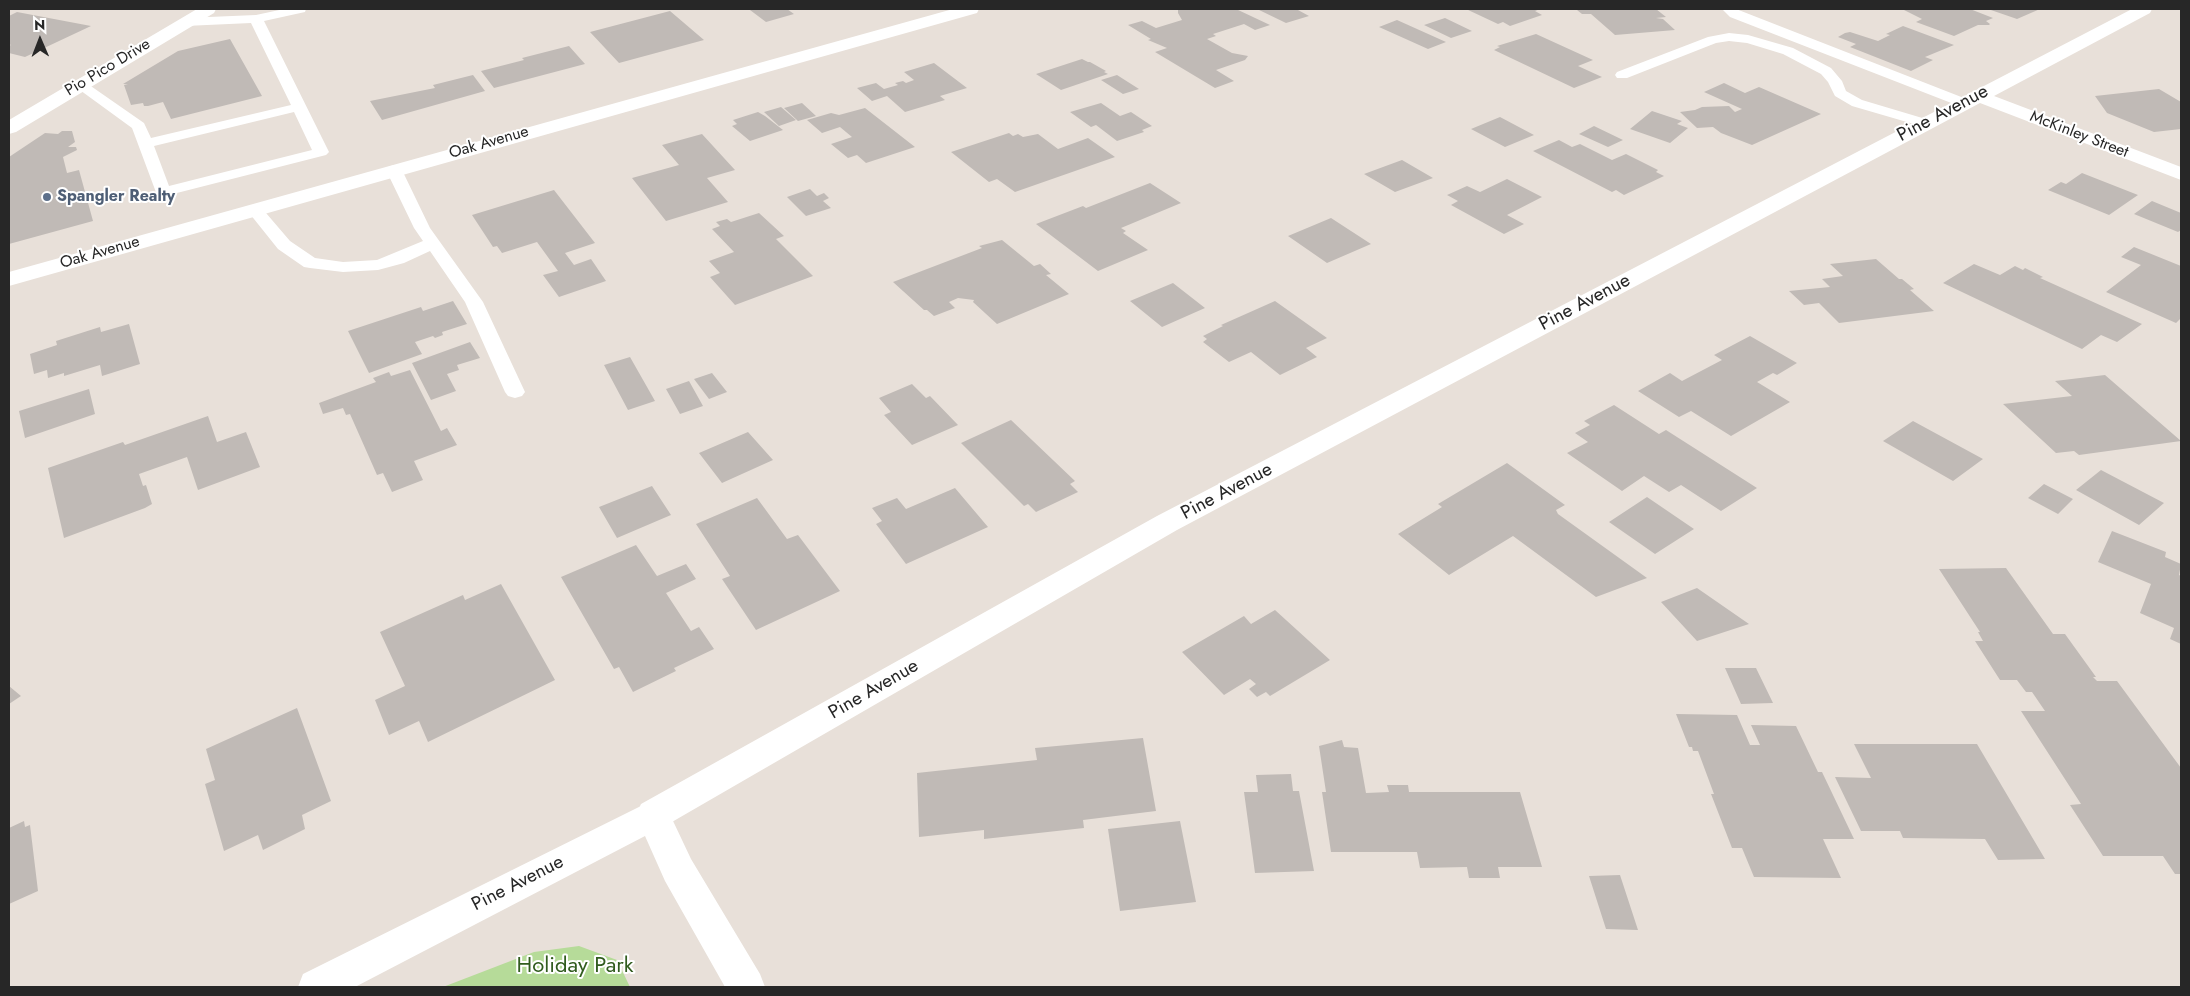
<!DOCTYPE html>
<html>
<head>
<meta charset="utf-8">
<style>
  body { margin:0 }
  #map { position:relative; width:2190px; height:996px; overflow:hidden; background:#e8e0d9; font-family:Jost,sans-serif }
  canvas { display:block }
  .frame { position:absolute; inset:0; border:10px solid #272727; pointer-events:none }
  .north { position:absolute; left:15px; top:15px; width:50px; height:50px; -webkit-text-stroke:4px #fff; paint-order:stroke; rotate:359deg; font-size:14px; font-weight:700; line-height:20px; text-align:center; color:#272727 }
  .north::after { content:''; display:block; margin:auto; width:18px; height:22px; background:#272727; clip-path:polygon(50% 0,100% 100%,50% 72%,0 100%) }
</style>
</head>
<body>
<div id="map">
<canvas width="2190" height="996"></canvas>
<div class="frame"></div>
<div class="north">N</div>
</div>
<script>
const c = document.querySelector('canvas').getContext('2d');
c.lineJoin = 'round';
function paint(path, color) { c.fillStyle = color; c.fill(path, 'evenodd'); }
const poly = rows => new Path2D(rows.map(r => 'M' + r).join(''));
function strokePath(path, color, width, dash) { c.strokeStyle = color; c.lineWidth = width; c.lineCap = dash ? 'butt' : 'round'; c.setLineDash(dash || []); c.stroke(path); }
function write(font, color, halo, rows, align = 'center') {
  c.font = font + ' Jost,sans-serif'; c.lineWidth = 4; c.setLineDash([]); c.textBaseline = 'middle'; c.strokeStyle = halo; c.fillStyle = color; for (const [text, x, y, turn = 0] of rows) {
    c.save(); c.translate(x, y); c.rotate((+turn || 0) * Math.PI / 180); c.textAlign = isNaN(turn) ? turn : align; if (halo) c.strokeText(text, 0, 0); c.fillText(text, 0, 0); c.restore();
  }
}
const green = poly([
  [579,946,617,960,630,987,443,987,534,952]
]);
const building = poly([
  [756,9,787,9,794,14,766,22,750,10],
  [1178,9,1236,9,1270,25,1255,30,1244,24,1213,34,1216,36,1207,39,1232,53,1248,56,1245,60,1216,70,1234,81,1215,88,1155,52,1167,48,1148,40,1151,39,1128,25,1142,21,1156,28,1182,20,1178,13],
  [1257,9,1301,9,1298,10,1309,16,1286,23],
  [1466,9,1540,9,1535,11,1542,15,1510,26,1503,22,1498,24],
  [1586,9,1656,9,1666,17,1656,18,1663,19,1675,30,1615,35,1591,14,1582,14,1577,10],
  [1902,9,1970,9,1993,18,1986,21,1990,24,1989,25,1978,25,1954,36,1916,22,1922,19],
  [1988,9,2040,9,2017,19],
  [670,11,704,40,619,63,590,32],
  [17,12,91,26,25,57,9,53,9,46,11,45,9,44,9,16],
  [1445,18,1472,31,1451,38,1424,25],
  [1397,20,1446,42,1428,49,1379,27],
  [1903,26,1954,45,1925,57,1933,60,1911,71,1850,47,1856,44,1838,37,1845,33,1850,32,1878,41,1890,35,1886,34],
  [1536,34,1593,60,1578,66,1602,77,1574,88,1494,50,1500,47,1497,46],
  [230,39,262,96,171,119,163,102,148,106,144,106,143,103,131,105,124,85,128,84,123,84,178,51],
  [569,46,585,64,494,88,481,71,524,60,522,58],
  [1082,59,1088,62,1090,62,1106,71,1104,72,1108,74,1061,90,1036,74],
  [934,63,967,88,940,96,945,100,905,112,887,96,872,101,857,88,876,83,884,89,898,85,895,83,903,81,906,83,914,80,904,72],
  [473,75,485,91,382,120,370,101,435,88,433,85],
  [1117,75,1139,89,1123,94,1101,80],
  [1724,83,1745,93,1759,87,1821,114,1752,145,1721,133,1713,127,1697,128,1680,112,1695,110,1702,107,1729,106,1735,112,1742,109,1704,92],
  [2159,89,2181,102,2181,129,2154,132,2107,113,2095,96],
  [802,103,816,116,798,121,784,108],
  [1101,103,1120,116,1131,112,1152,126,1142,130,1144,132,1117,141,1096,125,1091,127,1070,112],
  [781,107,796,120,779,126,764,112],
  [865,108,915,147,866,163,857,155,848,158,831,144,852,137,840,127,822,133,807,120,831,113,839,115],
  [1652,111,1682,121,1677,124,1688,128,1670,143,1630,129],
  [758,112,765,116,783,130,750,141,732,126,737,124,733,120],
  [1500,117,1534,135,1505,147,1471,129],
  [1594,126,1623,140,1608,147,1579,134],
  [62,131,72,131,75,142,68,147,76,147,77,150,63,157,67,173,79,170,93,221,9,244,9,157,45,133,58,134],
  [1009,133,1013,136,1018,134,1023,137,1038,134,1058,149,1088,138,1115,157,1015,192,997,179,989,182,951,152],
  [702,134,735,170,707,178,728,202,666,221,632,178,679,165,662,145],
  [1559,140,1572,147,1580,144,1612,160,1626,154,1658,170,1656,172,1664,176,1624,195,1616,190,1612,192,1533,151],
  [1402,160,1433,178,1395,192,1364,174],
  [2082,173,2138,195,2109,215,2048,190,2061,182,2066,184],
  [1507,179,1542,197,1507,215,1524,224,1504,234,1451,205,1458,201,1447,195,1467,186,1480,192],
  [1150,183,1181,203,1121,228,1126,231,1123,233,1148,250,1098,271,1036,224,1083,206,1086,208],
  [810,189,817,196,824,193,829,198,823,201,831,208,806,216,787,197],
  [554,190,595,243,565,253,574,265,591,259,606,281,559,297,543,275,558,271,537,242,502,253,497,246,493,247,472,215],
  [2152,201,2181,213,2181,230,2178,232,2134,214],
  [759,213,784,236,776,239,813,276,735,305,710,277,720,273,709,261,734,252,712,229,720,226,716,222,727,219,731,222],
  [1331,218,1371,244,1327,263,1288,236],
  [1002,240,1034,266,1040,264,1051,274,1046,275,1069,294,997,324,973,302,974,300,958,298,949,302,955,308,934,316,927,310,924,310,893,282,982,248,979,246],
  [2134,247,2181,266,2181,318,2176,323,2106,292,2141,265,2121,257],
  [1876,259,1899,279,1902,279,1914,289,1910,290,1934,311,1839,323,1819,303,1804,305,1789,291,1830,287,1822,279,1843,276,1830,264],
  [1974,264,2000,275,2015,266,2023,270,2025,268,2043,277,2040,278,2142,324,2117,342,2101,335,2082,349,1943,283],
  [1173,283,1205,308,1162,327,1130,301],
  [453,301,467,324,442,332,443,335,435,338,433,336,415,342,422,354,369,373,348,331,421,307,423,311],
  [1275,301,1327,338,1306,348,1317,357,1280,375,1251,352,1229,362,1203,342,1207,339,1203,336,1223,326,1221,325],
  [129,324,140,364,102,376,100,365,64,376,64,373,48,378,47,370,34,374,30,354,57,345,56,341,100,327,101,332],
  [1750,336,1797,363,1777,375,1773,373,1757,382,1790,402,1731,436,1691,411,1679,417,1638,391,1670,373,1682,381,1722,360,1714,355],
  [470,342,480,358,457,365,459,370,447,374,456,391,431,400,412,363],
  [630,357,655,401,628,410,604,365],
  [410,370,441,431,447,428,457,445,414,461,423,480,392,492,383,473,377,475,350,414,346,415,343,408,323,414,319,403,376,382,373,378,389,372,391,376],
  [712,373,727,392,709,399,694,379],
  [2105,375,2181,441,2079,455,2074,451,2056,453,2003,404,2072,396,2055,381],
  [689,381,703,406,680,414,666,389],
  [912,384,926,398,930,396,958,425,912,445,884,415,891,412,879,398],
  [89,389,95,414,25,438,19,411],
  [1614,405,1659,434,1666,430,1757,488,1721,511,1681,485,1669,492,1644,476,1622,491,1567,453,1588,442,1575,433,1590,425,1584,421],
  [208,416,217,442,246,432,260,467,198,490,187,457,139,474,143,486,146,485,152,504,145,508,64,538,48,468,123,442,125,445],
  [1011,420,1075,481,1070,484,1078,492,1036,512,1028,504,1024,506,961,443],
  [1913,421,1983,459,1953,481,1883,441],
  [748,432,773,460,722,483,699,453],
  [1507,463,1565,505,1556,510,1558,514,1647,578,1596,597,1513,536,1449,575,1398,534,1442,507,1438,504],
  [2101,470,2164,503,2139,525,2076,490],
  [2044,484,2073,499,2058,514,2028,498],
  [652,486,671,515,617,538,599,507],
  [955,488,988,527,906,564,876,524,882,521,872,508,897,498,906,509],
  [1647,497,1694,529,1655,554,1609,522],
  [757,498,787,539,798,535,840,591,756,630,722,579,730,576,696,524],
  [2112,531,2166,552,2165,557,2181,564,2179,575,2181,576,2181,644,2170,639,2174,628,2140,613,2151,584,2098,562],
  [636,545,657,576,686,564,696,579,666,593,691,631,699,627,714,649,674,668,676,671,633,692,619,667,614,669,561,577],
  [2006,568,2053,634,2065,634,2096,677,2093,677,2097,681,2117,681,2181,768,2181,874,2175,874,2163,856,2103,856,2070,805,2081,804,2021,711,2045,711,2032,692,2026,692,2017,680,2000,680,1975,641,1983,641,1978,632,1980,632,1939,569],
  [501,584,555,680,428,742,419,721,389,735,375,700,405,686,380,632,463,595,465,600],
  [1697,588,1749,624,1697,641,1661,602],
  [1275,610,1330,660,1270,696,1266,692,1257,697,1249,689,1256,684,1250,679,1224,695,1182,652,1244,616,1251,624],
  [1725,668,1756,668,1773,703,1741,704],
  [9,686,21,696,9,704],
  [297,708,331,801,302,815,305,829,263,850,258,835,224,851,205,784,215,780,206,749],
  [1676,714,1737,715,1750,745,1760,745,1751,725,1796,726,1818,772,1822,772,1854,839,1823,839,1841,878,1754,877,1742,848,1732,848,1711,794,1714,794,1698,751,1693,751,1692,747,1689,747],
  [1143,738,1156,811,1083,820,1084,828,984,839,984,830,919,837,917,773,1037,760,1035,748],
  [1342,740,1344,747,1358,748,1366,793,1389,792,1387,785,1408,785,1409,792,1520,792,1542,867,1498,867,1500,878,1469,878,1467,867,1420,868,1417,852,1331,852,1322,792,1326,792,1319,746],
  [1854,744,1977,744,2045,859,1998,860,1985,839,1903,838,1900,831,1861,831,1835,777,1871,778],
  [1291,774,1293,791,1299,791,1314,871,1255,873,1244,792,1258,792,1256,775],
  [24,821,25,827,30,825,38,891,9,904,9,828],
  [1180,821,1196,902,1120,911,1108,829],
  [1620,875,1638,930,1606,929,1589,876]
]);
const lane = poly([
  [284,9,306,9,305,12,264,21,329,152,326,155,169,195,157,195,132,128,73,85,75,82,85,82,144,123,151,138,291,105,251,23,185,26,178,22,185,18,256,15,284,9],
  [294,112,312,150,169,186,154,146,294,112],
  [1722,9,1736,9,1969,100,1971,103,1969,106,1959,106,1730,17,1722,9],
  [1729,33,1748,35,1793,48,1831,68,1842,81,1846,91,1862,100,1929,120,1931,123,1929,126,1924,127,1852,106,1835,96,1828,82,1821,74,1783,54,1747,43,1729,41,1716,43,1627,78,1617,78,1615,75,1617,72,1708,37,1729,33],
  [394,165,400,167,402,170,430,228,483,302,525,392,522,396,515,398,508,396,505,392,465,302,430,251,404,263,378,270,343,272,310,268,304,267,278,249,246,209,248,206,260,206,290,241,315,258,343,262,377,260,423,241,414,228,386,170,388,167,394,165]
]);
const street = poly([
  [953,9,979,9,977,13,9,286,9,272,953,9],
  [2132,9,2152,9,2150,13,1994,96,2181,167,2181,180,1980,103,1177,530,665,826,653,830,641,826,636,815,641,804,1157,516,2132,9]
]);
const secondary = poly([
  [197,9,216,9,214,13,16,132,9,134,9,120,197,9],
  [653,800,665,804,691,859,760,974,765,987,725,987,665,881,645,836,355,987,298,987,303,974,653,800]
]);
const markers = [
  [47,197,5,"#5c6f8a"]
];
const farStreetnames = [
  ["Pio Pico Drive",108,68,-31],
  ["McKinley Street",2079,135,21],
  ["Oak Avenue",489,143,-16],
  ["Oak Avenue",100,253,-16]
];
const farServicenames = [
  ["Spangler Realty",57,197]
];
const streetNames = [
  ["Pine Avenue",1943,114,-28],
  ["Pine Avenue",1585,303,-28],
  ["Pine Avenue",1227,492,-28],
  ["Pine Avenue",874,690,-30],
  ["Pine Avenue",518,884,-27]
];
const nearParknames = [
  ["Holiday Park",575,967]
];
paint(green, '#b6db99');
paint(building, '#c0bab6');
paint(lane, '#fff');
paint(street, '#fff');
paint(secondary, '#fff');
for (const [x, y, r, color] of markers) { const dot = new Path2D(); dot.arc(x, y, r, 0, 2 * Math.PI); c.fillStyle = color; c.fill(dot); strokePath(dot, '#fff', 2); }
write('16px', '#272727', '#fff', farStreetnames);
write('bold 16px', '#4e5e75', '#fff', farServicenames, 'left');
write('19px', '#272727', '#fff', streetNames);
write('22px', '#315c1e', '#fff', nearParknames);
</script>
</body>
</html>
